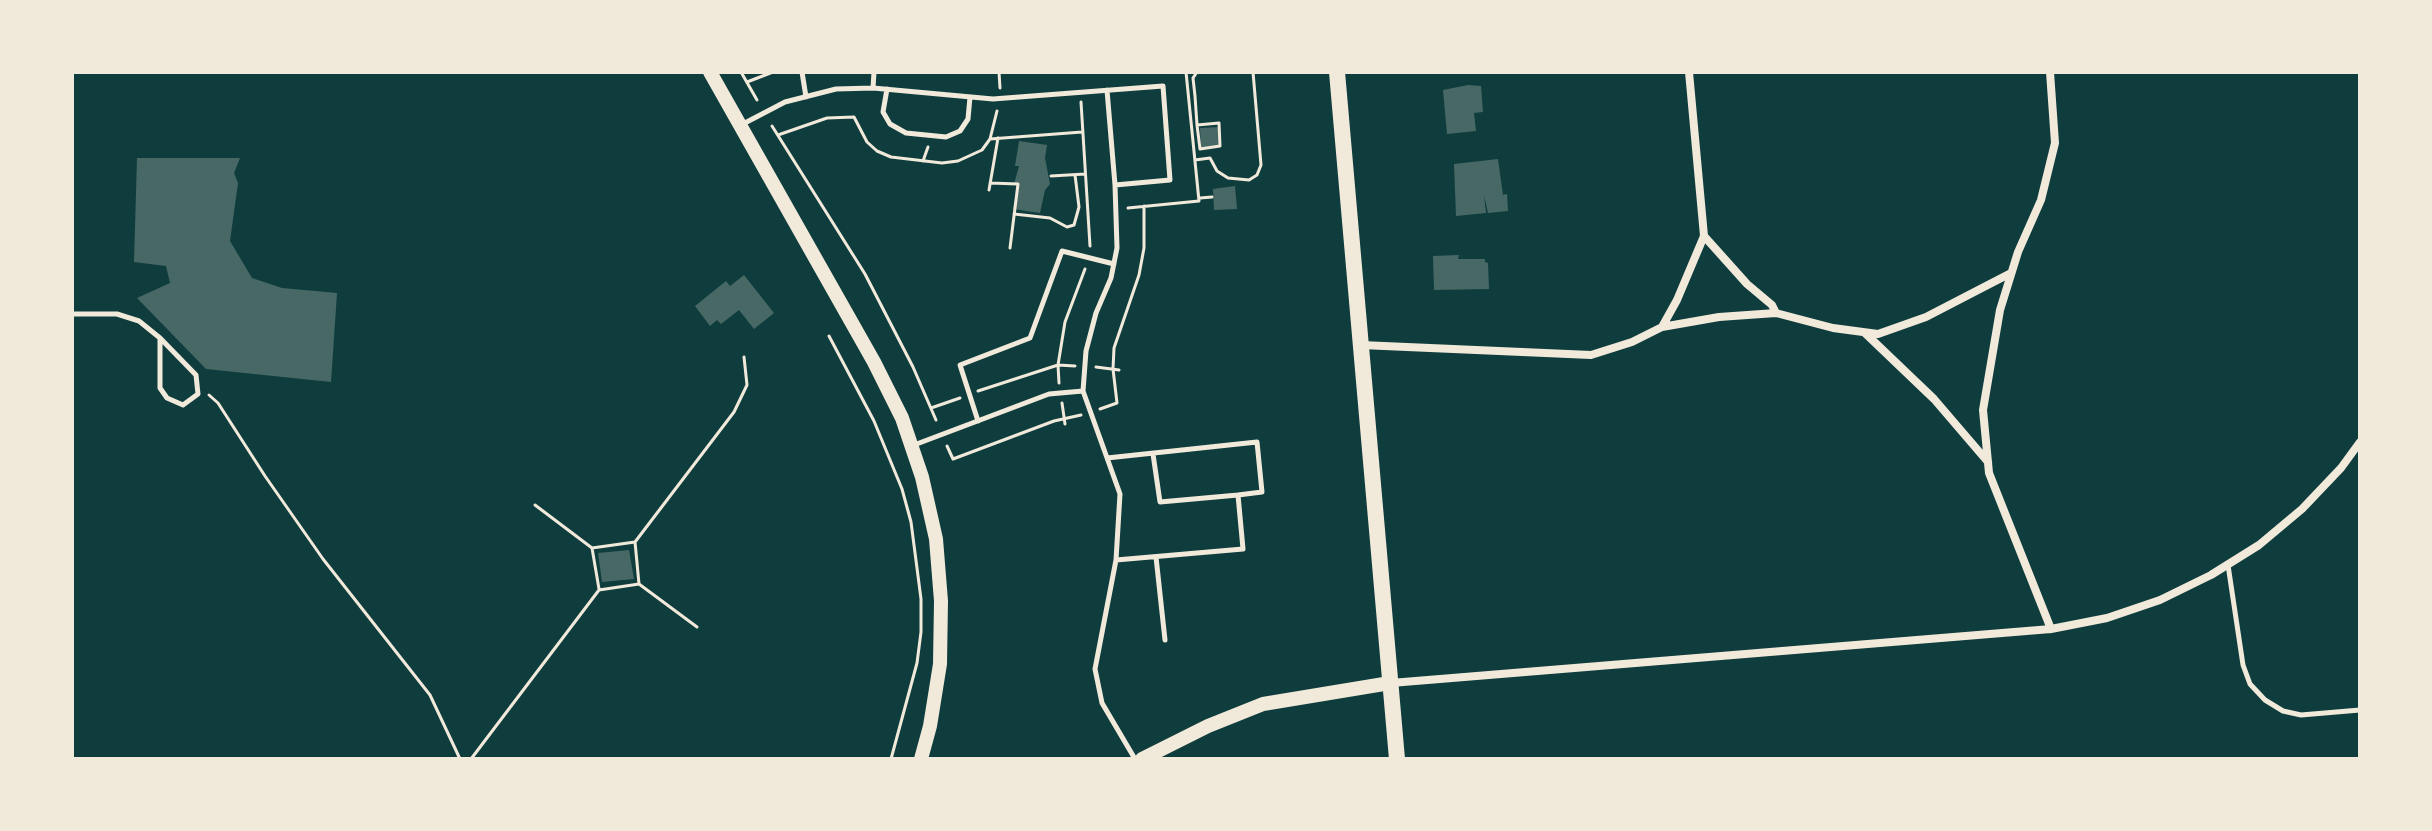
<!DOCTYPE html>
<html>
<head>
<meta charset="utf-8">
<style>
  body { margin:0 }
  #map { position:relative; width:2432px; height:831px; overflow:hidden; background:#0f3d3e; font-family:"Times New Roman",serif }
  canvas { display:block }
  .frame { position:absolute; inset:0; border:74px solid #f1e9da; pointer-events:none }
</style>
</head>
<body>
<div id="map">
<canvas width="2432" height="831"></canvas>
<div class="frame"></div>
</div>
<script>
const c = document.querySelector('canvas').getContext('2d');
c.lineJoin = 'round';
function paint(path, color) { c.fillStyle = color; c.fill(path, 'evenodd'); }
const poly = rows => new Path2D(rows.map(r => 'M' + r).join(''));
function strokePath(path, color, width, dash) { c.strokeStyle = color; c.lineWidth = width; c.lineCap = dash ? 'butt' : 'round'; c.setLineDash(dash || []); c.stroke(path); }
const building = poly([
  [1468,85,1481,86,1483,112,1474,113,1476,131,1447,134,1443,90],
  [1219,127,1220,146,1201,148,1200,128],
  [1019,141,1047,145,1045,158,1050,184,1045,190,1040,213,1013,209,1018,184,1014,184,1019,166,1015,166],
  [137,158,240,158,234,173,238,183,230,241,252,278,282,288,337,293,331,382,206,369,137,298,170,283,166,266,134,262],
  [1498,159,1503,195,1507,194,1508,211,1488,213,1484,195,1486,213,1456,216,1454,164],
  [1235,186,1237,209,1214,210,1213,189],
  [1459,255,1458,259,1485,259,1485,262,1488,263,1489,289,1434,290,1433,256],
  [744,275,774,313,754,329,739,310,721,324,717,320,710,326,695,306,726,281,730,286],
  [629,550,634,579,602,582,598,553]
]);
const path = poly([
  [741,72,757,100],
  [981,72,982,72],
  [999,72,1000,88],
  [1197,72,1193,78,1195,96,1197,125,1200,149,1220,146,1219,123,1197,125],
  [747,82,773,72],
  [1081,102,1090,246],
  [772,126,865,274,913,367,936,420],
  [778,135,827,118,854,117,867,142,877,151,891,157,942,163,958,161,982,150,990,139,997,111],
  [990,139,1082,132],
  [1195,160,1210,158,1217,171,1228,178,1249,180,1257,175,1261,165,1253,72],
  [923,161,928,147],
  [1051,176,1085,174],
  [990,183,1018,184,1010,248],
  [989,190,998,138],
  [1200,198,1212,197],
  [1128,208,1199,201,1186,72],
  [1014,214,1050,218,1067,227,1074,225,1079,207,1075,175],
  [829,336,874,421,902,489,911,522,921,599,921,632,917,663,891,759],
  [1096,367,1119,370],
  [1059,383,1058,365,1075,366],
  [978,391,1058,365,1065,322,1085,269],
  [209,395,218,403,265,476,323,559,430,695,460,759],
  [1062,403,1065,424],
  [931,408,960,398],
  [1100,409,1117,403,1113,369,1114,348,1139,275,1144,248,1144,206],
  [947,446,953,459,1054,421,1081,415],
  [535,505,592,548],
  [639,584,697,627],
  [599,589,592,548,635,542],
  [471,759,599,590,639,584,635,542,734,412,747,385,744,357]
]);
const service = poly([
  [802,72,806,97],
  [873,88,874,72],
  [887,89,883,112,890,124,906,133,946,137,960,131,968,119,970,97],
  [741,125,785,102,836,89,873,88,993,99,1163,86,1170,180,1115,185,1107,90],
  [1115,185,1117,248,1111,278,1096,313,1086,351,1083,391,1120,494,1116,560,1095,669,1102,703,1135,759],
  [72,314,117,314,139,321,160,338,196,375,198,394,183,405,167,398,160,388,160,338],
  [978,421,960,365,1030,338,1062,251,1114,264],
  [914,445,1049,394,1083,391],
  [1153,454,1160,502,1238,495],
  [1107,458,1257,442,1262,492,1238,495,1243,549,1116,560],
  [1156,557,1165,640],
  [2228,565,2243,665,2250,684,2265,700,2283,711,2301,715,2360,710]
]);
const minor = poly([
  [2050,72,2055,143,2041,200,2018,252,2000,310,1983,410,1989,473,2051,629],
  [1704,236,1747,284,1772,305,1776,313,1833,328,1878,334,1926,317,2011,273],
  [1662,327,1719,317,1776,313],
  [1865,333,1934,399,1988,462],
  [1361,345,1591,355,1632,342,1662,327,1677,300,1704,236,1689,72],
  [1391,683,2051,629,2107,618,2160,600,2211,575,2259,545,2302,509,2341,468,2360,442]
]);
const tertiary = poly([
  [710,72,874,362,902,418,922,477,936,539,941,601,940,664,930,726,921,759],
  [1142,759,1208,726,1263,704,1390,683]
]);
const primary = poly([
  [1337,72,1397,759]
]);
paint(building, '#486865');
strokePath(path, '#f1e9da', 3);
strokePath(service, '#f1e9da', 5);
strokePath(minor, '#f1e9da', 8);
strokePath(tertiary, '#f1e9da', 14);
strokePath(primary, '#f1e9da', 16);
</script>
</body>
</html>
